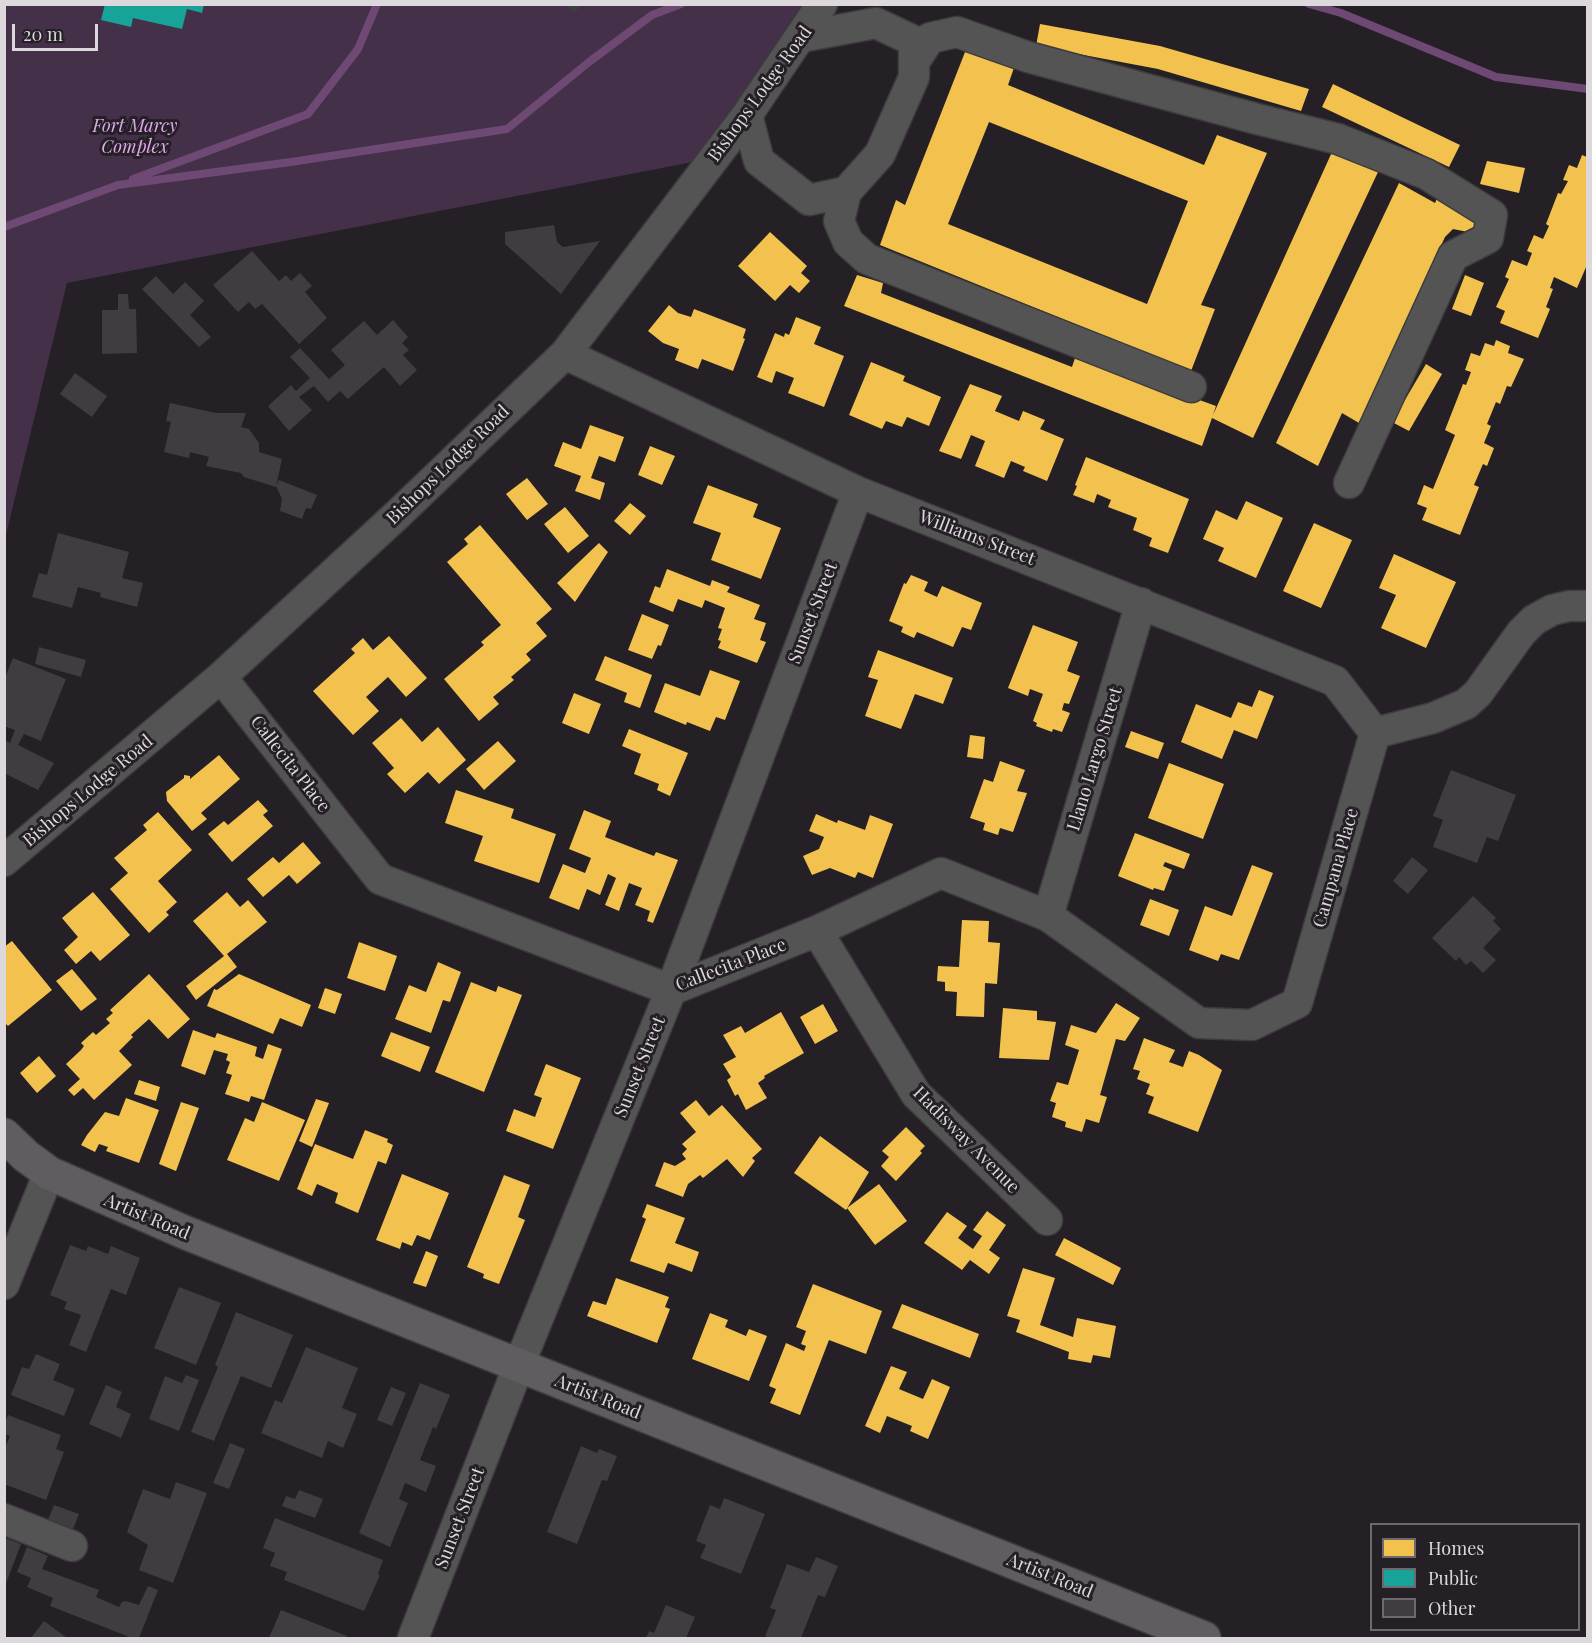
<!DOCTYPE html>
<html>
<head>
<meta charset="utf-8">
<style>
  body { margin:0 }
  #map { position:relative; width:1592px; height:1643px; overflow:hidden; background:#242025; font-family:"Playfair Display",serif }
  canvas { display:block }
  .frame { position:absolute; inset:0; border:6px solid #dcd8dc; pointer-events:none }
  .legend { position:absolute; left:1370px; top:1523px; width:210px; height:108px; box-sizing:border-box; background:#251f26; border:2px solid #6e696f; margin:0; padding:8px 10px; list-style:none; font-size:18px; color:#dcd8dc }
  .legend li { display:flex; align-items:center; gap:12px; height:30px }
  .legend b { width:30px; border:2px solid #6e696f }
  .scale { position:absolute; left:12px; top:24px; width:86px; height:27px; box-sizing:border-box; border:3px solid #dcd8dc; border-top:0; padding-left:8px; font-size:18px; line-height:21px; white-space:nowrap; color:#dcd8dc; -webkit-text-stroke:4px #251f26; paint-order:stroke }
</style>
</head>
<body>
<div id="map">
<canvas width="1592" height="1643"></canvas>
<div class="frame"></div>
<ul class="legend">
<li><b style="height:16px;background:#f2c14e"></b>Homes</li>
<li><b style="height:16px;background:#17a398"></b>Public</li>
<li><b style="height:16px;background:#3f3d40"></b>Other</li>
</ul>
<div class="scale">20 m</div>
</div>
<script>
const c = document.querySelector('canvas').getContext('2d');
c.lineJoin = 'round';
function paint(path, color) { c.fillStyle = color; c.fill(path, 'evenodd'); }
const poly = rows => new Path2D(rows.map(r => 'M' + r).join(''));
function strokePath(path, color, width, dash) { c.strokeStyle = color; c.lineWidth = width; c.lineCap = dash ? 'butt' : 'round'; c.setLineDash(dash || []); c.stroke(path); }
function write(font, color, halo, rows, align = 'center') {
  c.font = font + ' "Playfair Display",serif'; c.lineWidth = 6; c.setLineDash([]); c.textBaseline = 'middle'; c.strokeStyle = halo; c.fillStyle = color; for (const [text, x, y, turn = 0] of rows) {
    c.save(); c.translate(x, y); c.rotate((+turn || 0) * Math.PI / 180); c.textAlign = isNaN(turn) ? turn : align; if (halo) c.strokeText(text, 0, 0); c.fillText(text, 0, 0); c.restore();
  }
}
const green = poly([
  [5,5,808,5,703,160,67,283,5,539]
]);
const homes = poly([
  [1040,24,1160,46,1309,89,1301,111,1158,69,1036,46],
  [967,47,1015,65,1008,85,1204,165,1217,135,1267,153,1201,305,1215,309,1191,371,880,245,896,200,905,205],
  [989,122,1188,201,1147,304,948,224],
  [1333,84,1460,145,1449,167,1322,107],
  [1332,152,1378,172,1253,438,1212,418,1202,446,844,306,857,275,883,283,881,293,1072,367,1076,355,1216,406,1213,415],
  [1582,155,1587,157,1587,265,1577,288,1554,277,1550,288,1553,289,1546,307,1550,309,1538,338,1500,323,1505,311,1496,307,1509,279,1505,277,1512,260,1527,266,1532,253,1527,251,1534,235,1543,239,1549,226,1546,224,1558,193,1561,194,1568,181,1563,180,1569,165,1577,168],
  [1487,161,1525,168,1519,193,1480,184],
  [1399,183,1435,203,1439,194,1476,214,1475,228,1468,232,1453,229,1445,237,1359,423,1342,413,1318,466,1276,443],
  [770,232,807,266,801,273,810,281,799,293,790,285,775,301,738,266],
  [1465,275,1484,283,1471,316,1452,309],
  [669,305,678,313,691,317,694,309,746,329,743,338,745,339,733,371,702,359,698,369,675,360,679,349,663,343,648,331],
  [796,317,821,327,814,344,844,356,824,407,788,393,794,378,776,371,772,383,757,377,775,333,784,337,785,333,789,335],
  [1496,340,1510,346,1508,353,1524,359,1511,387,1507,386,1500,404,1496,402,1487,424,1491,426,1484,443,1494,448,1487,466,1483,464,1474,485,1479,487,1460,535,1422,520,1427,508,1417,504,1424,485,1433,489,1455,435,1445,430,1463,384,1466,385,1471,372,1465,370,1471,353,1480,356,1485,343,1494,346],
  [871,362,905,376,903,381,941,397,929,426,907,417,902,427,886,421,882,429,849,415],
  [1426,364,1442,374,1409,431,1392,422],
  [970,384,1002,396,995,411,1019,421,1023,411,1045,420,1040,429,1064,439,1047,481,1023,471,1025,467,1011,461,1004,478,975,466,985,441,971,435,961,459,939,451],
  [590,425,624,437,615,462,599,456,591,478,605,483,600,500,575,491,581,476,554,466,563,442,581,449],
  [650,446,675,456,662,485,638,475],
  [1086,457,1189,499,1168,553,1149,546,1152,538,1133,530,1137,518,1108,507,1111,500,1097,494,1094,503,1073,495,1077,486,1075,485],
  [527,478,548,504,527,520,506,494],
  [708,485,758,504,753,517,781,528,761,579,711,560,721,533,693,523],
  [1246,501,1283,518,1256,578,1218,561,1224,548,1203,539,1216,510,1237,520],
  [630,503,646,516,630,535,614,521],
  [565,507,589,536,568,553,544,524],
  [1314,523,1352,540,1321,608,1283,591],
  [480,525,552,609,536,623,547,636,526,654,531,660,511,677,514,680,493,697,499,704,479,721,444,679,484,645,481,642,501,625,447,562,468,544,464,539],
  [599,543,608,552,575,602,557,583],
  [1394,554,1456,582,1426,648,1381,628,1396,595,1379,588],
  [667,569,710,586,712,580,730,587,727,592,760,605,754,619,766,623,760,640,766,642,757,663,718,648,721,641,718,640,722,629,718,628,725,608,705,600,702,608,678,599,673,612,649,602,655,586,660,588],
  [911,575,928,582,924,591,937,597,942,586,982,603,971,630,962,627,953,647,917,632,914,638,901,632,903,627,889,621,904,583,906,584],
  [642,614,669,625,661,646,658,645,652,659,628,650],
  [1033,625,1078,642,1067,671,1080,676,1069,704,1064,703,1062,710,1070,713,1062,732,1053,729,1052,732,1036,726,1037,723,1033,721,1043,694,1030,689,1028,696,1008,688],
  [389,636,427,678,406,697,388,677,366,697,379,711,353,735,313,691,355,653,351,649,363,638,373,650],
  [878,650,953,678,943,704,915,694,901,729,865,716,878,680,868,677],
  [605,656,652,675,640,708,624,702,627,693,595,680],
  [710,670,740,681,725,720,716,717,710,731,687,722,686,725,654,712,665,683,700,696],
  [1259,690,1274,696,1257,739,1234,730,1222,759,1181,742,1196,704,1231,718,1238,702,1252,707],
  [574,693,601,704,589,734,562,723],
  [401,718,422,742,438,727,466,760,439,784,428,772,405,793,387,774,394,768,372,743],
  [629,729,688,753,670,796,657,790,659,784,634,774,641,754,622,746],
  [1131,731,1164,743,1158,759,1125,747],
  [970,735,985,737,983,759,967,757],
  [498,741,516,761,484,790,466,769],
  [219,755,240,779,201,813,207,819,192,831,167,801,166,792,184,778,184,775,190,776,190,779],
  [1000,761,1025,770,1017,791,1027,793,1013,832,1000,828,998,835,983,830,985,823,970,818,984,779,993,782],
  [1169,763,1224,784,1203,839,1148,818],
  [456,790,514,809,511,818,556,834,539,883,474,861,483,836,445,823],
  [258,800,268,811,263,815,273,826,232,862,208,834,224,821,228,825],
  [584,810,611,821,605,837,654,856,656,852,678,860,653,923,647,921,650,911,635,905,642,888,629,883,619,911,605,905,616,878,608,874,600,895,587,889,579,910,549,898,563,864,585,873,591,858,569,849],
  [158,812,192,850,158,881,177,902,166,912,169,915,149,933,110,889,128,873,114,858,147,830,143,825],
  [816,814,837,823,838,820,865,830,870,815,893,824,873,878,858,872,855,878,830,868,812,875,803,856,819,849,824,837,809,831],
  [1135,833,1190,854,1184,869,1165,862,1163,866,1172,870,1164,891,1154,888,1153,890,1118,876],
  [303,842,321,863,297,884,289,875,263,897,247,879,273,857,279,863],
  [1252,865,1273,873,1239,960,1221,954,1218,961,1189,950,1205,906,1232,916],
  [93,892,130,935,100,961,91,951,76,964,64,950,78,937,62,918],
  [227,892,240,907,248,900,267,922,227,954,237,967,196,1000,186,986,224,956,193,921],
  [1150,899,1179,910,1169,936,1140,925],
  [962,920,989,921,988,942,1000,943,997,984,985,983,984,1017,956,1016,957,992,945,991,945,982,937,981,938,966,959,967],
  [12,941,52,990,8,1026,4,1022,4,947],
  [359,942,397,956,385,991,347,978],
  [438,962,461,972,450,1002,443,1000,431,1033,395,1019,409,985,426,992],
  [72,969,97,999,81,1011,56,981],
  [149,974,190,1019,168,1039,149,1019,131,1035,133,1037,119,1051,132,1065,94,1100,83,1088,74,1096,68,1090,80,1079,66,1064,81,1050,84,1046,81,1043,93,1032,96,1035,110,1023,106,1019,113,1013,110,1010],
  [239,974,311,1005,302,1027,280,1018,273,1034,207,1006,214,989,217,990],
  [471,982,496,992,498,986,522,995,484,1092,435,1072],
  [325,988,342,994,335,1014,318,1008],
  [1116,1003,1140,1018,1125,1041,1116,1039,1100,1095,1107,1097,1099,1123,1086,1119,1082,1132,1065,1127,1066,1122,1052,1117,1056,1103,1050,1101,1057,1082,1068,1085,1079,1050,1065,1045,1071,1025,1096,1033],
  [823,1004,838,1031,815,1044,800,1017],
  [1003,1008,1037,1011,1037,1020,1056,1022,1049,1060,999,1058],
  [781,1012,804,1053,764,1076,765,1078,758,1083,767,1098,746,1110,738,1094,735,1096,727,1080,731,1077,723,1064,736,1057,723,1035,741,1026,745,1033],
  [193,1030,215,1038,217,1033,257,1047,255,1056,263,1059,268,1044,282,1049,264,1100,251,1096,249,1102,225,1094,232,1075,226,1073,230,1062,226,1060,228,1054,214,1050,205,1075,181,1066],
  [391,1032,430,1047,420,1072,381,1056],
  [1144,1038,1175,1050,1169,1062,1183,1067,1189,1051,1199,1055,1222,1070,1198,1132,1148,1113,1154,1097,1146,1094,1150,1084,1137,1079,1140,1071,1133,1069],
  [39,1056,56,1076,37,1093,20,1073],
  [546,1064,581,1078,553,1149,506,1131,514,1109,535,1117,542,1098,534,1095],
  [139,1080,160,1087,156,1101,134,1094],
  [126,1098,159,1110,139,1163,106,1151,108,1147,99,1144,95,1152,81,1145,87,1135,105,1112,119,1116],
  [316,1099,329,1103,312,1147,299,1141],
  [696,1100,709,1116,722,1105,762,1149,752,1158,755,1161,743,1177,727,1159,703,1178,700,1175,688,1184,683,1197,655,1186,664,1162,675,1166,686,1159,682,1154,687,1149,682,1144,696,1132,680,1113],
  [181,1102,199,1108,176,1171,159,1164],
  [262,1102,305,1120,279,1181,227,1160,245,1118,254,1122],
  [906,1127,925,1146,920,1151,922,1153,896,1181,881,1166,889,1157,882,1151],
  [365,1130,388,1139,387,1142,393,1145,386,1164,378,1161,358,1213,335,1203,338,1193,317,1184,312,1196,297,1189,315,1144,353,1159],
  [820,1136,869,1172,846,1210,794,1173],
  [402,1174,449,1193,430,1240,417,1235,412,1246,402,1242,400,1249,376,1240],
  [504,1175,530,1185,518,1217,525,1220,499,1284,483,1278,484,1274,467,1267],
  [879,1184,907,1221,875,1245,847,1208],
  [647,1204,685,1218,675,1243,699,1252,692,1272,668,1263,664,1273,630,1261,646,1219,642,1217],
  [987,1211,1006,1225,989,1250,1000,1258,989,1274,970,1260,962,1270,924,1243,947,1212,967,1226,958,1238,973,1249,982,1236,973,1230],
  [1064,1238,1121,1268,1113,1285,1055,1255],
  [426,1251,438,1256,426,1287,413,1283],
  [1023,1268,1055,1278,1040,1325,1073,1337,1077,1318,1116,1326,1110,1358,1093,1355,1091,1363,1068,1359,1069,1352,1016,1332,1020,1320,1007,1316],
  [616,1278,669,1297,665,1307,670,1309,657,1343,587,1316,593,1301,606,1305],
  [813,1284,882,1311,866,1354,829,1340,800,1415,770,1403,776,1389,769,1386,786,1343,804,1351,806,1346,801,1344,806,1331,796,1327],
  [902,1304,979,1334,970,1358,892,1328],
  [710,1313,728,1320,725,1327,746,1336,749,1329,767,1336,749,1381,692,1359],
  [891,1366,907,1372,899,1389,923,1399,932,1379,950,1387,928,1439,910,1431,912,1426,887,1416,880,1433,865,1426]
]);
const public = poly([
  [105,4,204,4,202,13,187,9,182,29,133,18,131,27,101,20]
]);
const stream = poly([
  [1309,4,1341,13,1496,77,1588,89],
  [133,179,308,114,358,49,377,4],
  [4,227,118,185,291,162,507,129,589,62,652,15,681,4]
]);
const building = poly([
  [565,4,583,4,574,13],
  [554,225,557,242,563,247,600,241,561,294,505,244,505,232],
  [252,251,279,281,286,275,291,281,300,273,312,286,305,292,327,318,299,344,262,304,255,309,249,302,238,312,213,285],
  [156,276,173,294,185,282,204,301,190,315,211,337,199,347,142,289],
  [118,294,128,294,129,309,136,309,137,353,102,354,102,310,118,310],
  [393,320,408,337,402,343,409,350,403,355,417,370,400,386,384,367,348,399,340,391,328,402,314,386,299,397,312,410,289,431,268,406,291,385,296,391,310,378,290,357,300,348,329,379,345,365,331,350,364,321,377,335],
  [75,373,107,396,92,417,60,394],
  [170,403,216,413,246,413,241,427,249,429,259,443,259,452,282,459,276,487,244,477,241,473,206,466,209,457,190,452,189,458,164,452,171,422,166,421],
  [279,480,317,495,311,509,306,508,302,519,280,511,282,499,276,486],
  [58,533,129,552,122,578,143,583,137,607,100,597,101,593,78,587,72,608,32,597,39,573,47,575],
  [39,647,86,660,81,677,35,664],
  [13,658,66,679,41,741,24,734,18,745,54,763,38,790,4,773,4,740,10,743,15,730,4,726,4,680],
  [1451,770,1516,795,1498,841,1487,837,1477,863,1433,847,1443,820,1433,816],
  [1412,857,1428,870,1408,894,1393,881],
  [1473,896,1496,918,1493,921,1501,929,1483,948,1496,960,1483,973,1471,961,1466,965,1459,957,1456,961,1432,938],
  [70,1245,86,1251,88,1246,108,1254,111,1246,140,1258,126,1295,111,1289,86,1352,69,1345,81,1315,64,1309,67,1302,50,1295],
  [179,1287,221,1303,196,1365,154,1348],
  [236,1312,293,1335,271,1388,241,1376,214,1441,191,1432,218,1367,215,1365],
  [306,1347,358,1368,342,1408,357,1414,343,1448,328,1441,322,1458,261,1433,275,1400,282,1403],
  [36,1354,60,1364,53,1380,75,1389,64,1416,11,1395,22,1367,29,1369],
  [186,1375,199,1380,179,1431,149,1419,165,1376,182,1383],
  [420,1383,450,1395,436,1429,433,1427,420,1460,436,1466,426,1492,405,1483,399,1499,408,1503,390,1547,359,1533],
  [106,1385,122,1392,116,1407,131,1414,121,1438,89,1424],
  [391,1387,406,1393,392,1426,377,1420],
  [8,1415,61,1435,56,1449,64,1452,46,1500,4,1484,4,1450,10,1436,4,1434,4,1425],
  [230,1443,245,1449,229,1489,213,1483],
  [581,1446,597,1453,599,1449,617,1456,607,1481,602,1480,577,1544,547,1532],
  [176,1482,207,1493,173,1583,139,1570,148,1545,127,1532,143,1489,170,1499],
  [299,1490,323,1499,315,1518,282,1506,286,1496,295,1499],
  [724,1498,765,1514,741,1574,700,1558,706,1545,696,1541,710,1505,720,1509],
  [54,1505,79,1514,72,1532,47,1522],
  [275,1518,383,1560,378,1574,380,1575,364,1611,284,1580,287,1572,270,1566,275,1553,263,1548],
  [5,1538,21,1544,5,1586],
  [27,1547,48,1556,42,1569,99,1590,96,1597,119,1607,122,1602,126,1601,139,1605,148,1586,158,1590,139,1638,132,1638,50,1606,53,1598,27,1587,31,1578,17,1572],
  [816,1557,838,1566,825,1597,818,1595,801,1638,770,1638,765,1636,776,1610,770,1608,787,1564,809,1572],
  [666,1605,695,1617,686,1638,646,1638,649,1631,654,1633],
  [281,1610,347,1636,346,1638,269,1638],
  [44,1621,67,1638,31,1638]
]);
const minor = poly([
  [914,62,930,38,957,32,1028,57,1257,119,1338,139,1426,174,1492,215,1488,238,1453,256,1349,483],
  [747,115,759,161,809,200,846,192,880,154,914,77,914,41,876,23,801,37],
  [846,192,839,221,848,242,867,259,1191,387],
  [565,354,858,492,1335,681,1375,733],
  [221,677,380,879,671,990,817,931,941,873,1048,916,1199,1023,1252,1025,1297,1003,1375,733],
  [1375,733,1433,718,1466,704,1478,693,1521,633,1534,620,1552,610,1569,606,1588,606],
  [4,861,221,677,397,515,565,354,747,115,822,4],
  [1048,916,1141,603],
  [817,931,916,1094,1047,1220],
  [4,1284,49,1173],
  [4,1519,72,1546],
  [413,1638,519,1365,671,990,858,492]
]);
const major = poly([
  [4,1135,26,1156,49,1173,184,1232,1204,1638]
]);
const streetNames = [
  ["Bishops Lodge Road",760,94,-54],
  ["Bishops Lodge Road",448,465,-44],
  ["Williams Street",977,538,21],
  ["Sunset Street",813,613,-69],
  ["Llano Largo Street",1095,759,-73],
  ["Callecita Place",290,764,52],
  ["Bishops Lodge Road",88,791,-40],
  ["Campana Place",1336,868,-74],
  ["Callecita Place",731,965,-21],
  ["Sunset Street",640,1067,-68],
  ["Hadisway Avenue",966,1140,45],
  ["Artist Road",147,1217,23],
  ["Artist Road",598,1397,22],
  ["Sunset Street",460,1518,-69],
  ["Artist Road",1050,1576,22]
];
const parkNames = [
  ["Fort Marcy",135,126],
  ["Complex",135,147]
];
paint(green, '#443048');
paint(homes, '#f2c14e');
paint(public, '#17a398');
strokePath(stream, '#6e4974', 8);
paint(building, '#3f3d40');
strokePath(minor, '#3d3b3e', 33);
strokePath(major, '#3d3b3e', 36);
strokePath(minor, '#555455', 30);
strokePath(major, '#605d60', 33);
write('18px', '#dcd8dc', '#251f26', streetNames);
write('italic 18px', '#e2a6ec', '#251f26', parkNames);
</script>
</body>
</html>
